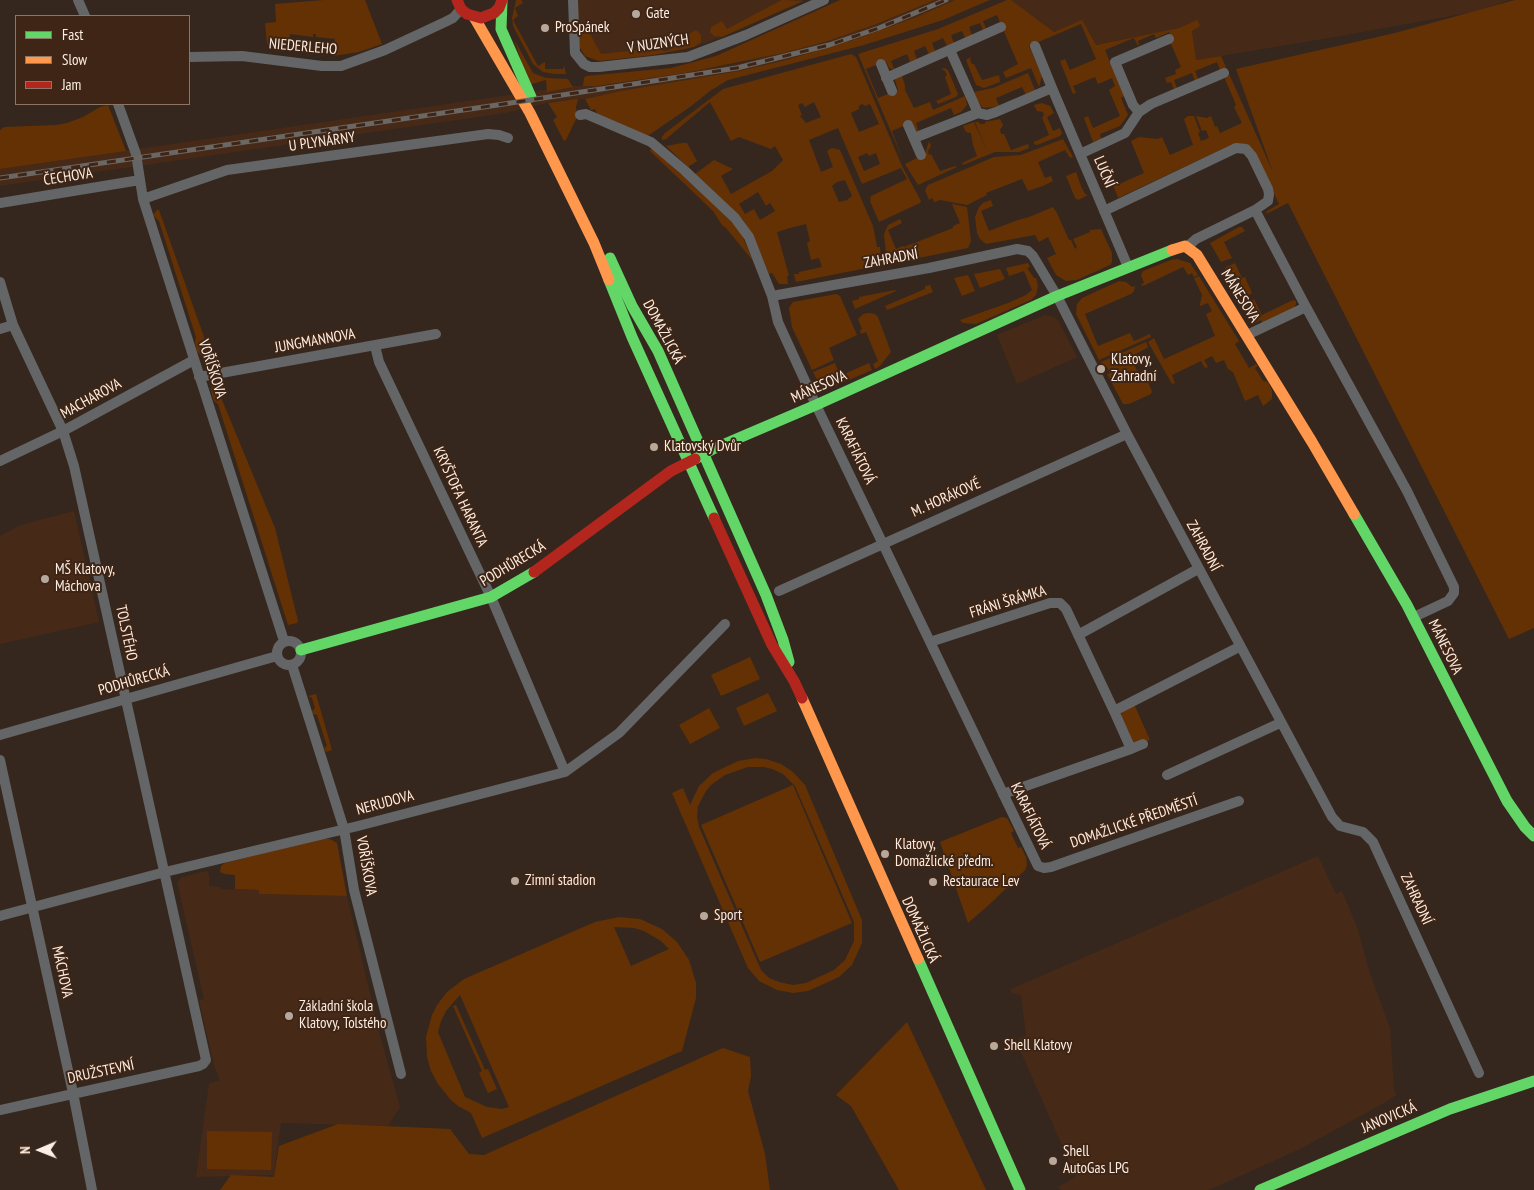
<!DOCTYPE html>
<html>
<head>
<meta charset="utf-8">
<style>
  body { margin:0 }
  #map { position:relative; width:1534px; height:1190px; overflow:hidden; background:#35271e; font-family:"PT Sans Narrow",sans-serif }
  canvas { display:block }
  .legend { position:absolute; left:15px; top:15px; width:175px; height:90px; box-sizing:border-box; background:#3e2515; border:1px solid #8a7567; margin:0; padding:6px 9px; list-style:none; font-size:15px; color:#fdede2 }
  .legend li { display:flex; align-items:center; gap:10px; height:25px }
  .legend b { width:25px; border:1px solid #8a7567 }
  .north { position:absolute; left:15px; top:1125px; width:50px; height:50px; -webkit-text-stroke:4px #3e2515; paint-order:stroke; rotate:269deg; font-size:14px; font-weight:700; line-height:20px; text-align:center; color:#fdede2 }
  .north::after { content:''; display:block; margin:auto; width:18px; height:22px; background:#fdede2; clip-path:polygon(50% 0,100% 100%,50% 72%,0 100%) }
</style>
</head>
<body>
<div id="map">
<canvas width="1534" height="1190"></canvas>
<ul class="legend">
<li><b style="height:6px;background:#63d668"></b>Fast</li>
<li><b style="height:6px;background:#ff974d"></b>Slow</li>
<li><b style="height:6px;background:#b3261e"></b>Jam</li>
</ul>
<div class="north">N</div>
</div>
<script>
const c = document.querySelector('canvas').getContext('2d');
c.lineJoin = 'round';
function paint(path, color) { c.fillStyle = color; c.fill(path, 'evenodd'); }
const poly = rows => new Path2D(rows.map(r => 'M' + r).join(''));
function strokePath(path, color, width, dash) { c.strokeStyle = color; c.lineWidth = width; c.lineCap = dash ? 'butt' : 'round'; c.setLineDash(dash || []); c.stroke(path); }
function write(font, color, halo, rows, align = 'center') {
  c.font = font + ' "PT Sans Narrow",sans-serif'; c.lineWidth = 4; c.setLineDash([]); c.textBaseline = 'middle'; c.strokeStyle = halo; c.fillStyle = color; for (const [text, x, y, turn = 0] of rows) {
    c.save(); c.translate(x, y); c.rotate((+turn || 0) * Math.PI / 180); c.textAlign = isNaN(turn) ? turn : align; if (halo) c.strokeText(text, 0, 0); c.fillText(text, 0, 0); c.restore();
  }
}
const built = poly([
  [577,0,805,0,722,37,694,47,654,55,599,61,585,56,579,46],
  [935,0,955,0,919,16,856,39,786,60,739,71,621,91,585,99,556,101,505,113,0,186,0,169,571,86,597,86,617,84,736,64,828,41,874,25],
  [1011,0,1509,0,1478,11,1335,37,1196,60,1192,31,1197,20,1179,28,1095,45,1082,21,1054,32],
  [1045,315,1054,317,1058,320,1077,357,1017,384,997,335],
  [74,511,99,622,0,644,0,536,21,525],
  [1318,856,1336,894,1342,891,1358,930,1369,970,1390,1028,1394,1089,1396,1095,1386,1102,1300,1149,1209,1190,1061,1190,1058,1187,1076,1177,1020,1050,1018,1039,1026,1035,1021,995,1011,993,1011,989],
  [207,871,209,875,209,886,221,887,221,889,259,890,259,894,347,896,379,1032,400,1107,388,1126,281,1123,274,1175,196,1177,209,1083,220,1081,214,1065,199,1000,204,999,177,882,182,877]
]);
const green = poly([
  [324,0,365,0,382,44,359,52,333,56,335,39,316,37,316,34,313,34,313,37,290,34,288,51,282,51,267,44,265,23,276,22,275,4],
  [516,0,521,0,523,3,515,8,518,16,513,20,538,66,545,62,545,69,563,69,564,65,566,74,554,74,543,72,533,64,513,26,512,18],
  [782,0,803,1,722,37,714,36,710,32,711,27,722,21,727,29],
  [840,0,935,0,874,25,828,41,783,53,685,73,597,86,583,86,584,78,586,76,671,68,716,56],
  [955,0,990,0,943,20,864,45,728,80,710,91,690,107,649,135,639,134,597,114,595,109,591,110,585,99,621,91,739,71,786,60,856,39,919,16],
  [1007,0,1011,0,1054,32,1082,20,1096,45,1179,28,1197,20,1200,26,1192,31,1196,60,1221,56,1273,172,1236,69,1395,33,1515,0,1534,0,1534,628,1509,639,1288,203,1266,214,1267,211,1279,204,1253,150,1237,144,1231,145,1118,198,1109,174,1112,173,1117,185,1144,173,1131,141,1139,137,1158,139,1162,137,1170,155,1193,145,1184,119,1188,116,1194,116,1200,132,1198,133,1201,141,1209,138,1206,130,1202,131,1196,116,1207,118,1211,116,1215,127,1217,126,1220,133,1242,123,1234,107,1236,105,1225,79,1227,77,1223,69,1220,70,1217,62,1195,71,1198,79,1195,81,1192,73,1174,80,1177,88,1174,90,1171,82,1167,83,1165,78,1176,74,1175,70,1181,67,1171,44,1173,41,1169,32,1156,38,1154,34,1138,41,1139,45,1138,46,1134,38,1105,50,1124,96,1121,98,1128,115,1120,126,1100,134,1101,139,1093,142,1084,118,1088,116,1093,128,1120,116,1109,90,1115,86,1112,78,1098,84,1095,77,1073,86,1076,93,1073,94,1060,61,1065,59,1070,70,1096,59,1081,24,1029,46,1042,76,1039,87,1031,68,1006,78,1003,72,1018,64,997,15,983,21,986,29,983,30,980,23,969,27,972,35,965,38,962,31,951,35,954,43,947,46,943,38,932,43,935,51,929,54,925,46,914,51,917,59,910,62,907,54,891,61,894,69,892,69,889,68,886,61,866,69,878,98,898,90,895,80,902,76,905,85,905,90,914,108,930,102,933,110,965,96,966,100,967,105,961,112,954,115,951,108,916,123,918,130,916,132,910,123,892,131,903,160,858,54,938,29],
  [586,27,601,54,649,49,659,44,663,51,667,51,690,38,689,34,696,30,701,35,701,42,694,47,654,55,599,61,585,56,579,46,578,31],
  [514,39,533,73,546,78,568,79,573,87,547,92,546,80,529,85],
  [851,54,856,57,902,166,921,201,920,203,879,222,870,201,871,196,907,179,901,168,862,184,838,128,809,140,821,172,833,167,827,151,832,148,840,150,873,226,877,247,880,247,881,259,877,266,796,282,794,274,799,274,799,272,822,267,819,258,811,260,807,243,810,241,806,224,790,228,777,232,789,276,787,276,788,284,779,284,772,273,769,274,753,236,743,220,695,174,714,160,733,169,721,176,731,194,772,171,783,160,775,146,771,149,739,137,731,141,710,102,666,139,662,140,662,137,665,133,723,89],
  [814,102,821,117,806,123,800,116,802,115,798,105,802,103,805,107],
  [862,104,865,106,870,104,879,124,859,132,851,113,859,109,859,106],
  [867,153,869,156,876,153,880,164,864,171,858,157],
  [845,180,852,196,847,200,839,202,832,186,837,182],
  [758,192,766,206,770,203,775,211,760,220,754,209,745,214,739,204],
  [971,57,970,60,972,64,974,64,982,80,999,75,1000,82,984,88,976,85,966,60],
  [944,68,948,70,958,94,956,97,938,104,936,101,951,94,945,77,947,75,945,71,941,69],
  [1028,73,1035,90,1026,95,1022,87,996,98,999,106,993,107,983,108,978,102,974,92,993,88],
  [576,99,578,99,576,107,577,117,566,140,564,141,553,120,557,117,548,103],
  [1042,103,1050,106,1054,113,1047,117,1053,131,1060,128,1062,133,1060,136,1037,145,1034,144,1034,142,1049,135,1042,117,1044,116,1043,112,1037,111,1034,105],
  [108,105,126,151,0,169,0,130,4,127,56,125,67,123,83,117,100,107],
  [1000,119,1003,125,1000,130,1001,134,1004,134,1011,150,1028,144,1029,148,1019,152,995,152,963,165,962,163,977,156,973,145,971,133,966,132,963,126,974,122,987,151,975,122,979,122,980,124,985,124,985,122],
  [1063,139,1073,157,1070,158,1065,150,1038,162,1045,178,1051,176,1053,181,1043,186,1028,191,1022,179,986,193,987,195,967,205,940,200,934,202,932,198,929,200,925,190,928,185,994,157,1021,155],
  [929,141,931,146,928,151,929,155,931,154,940,171,955,166,957,167,918,185,905,164,925,154],
  [682,143,687,143,697,161,688,167,666,146],
  [652,148,731,220,741,233,753,261,726,228,722,225,713,211,650,151],
  [1076,172,1081,186,1085,194,1088,195,1078,200,1075,198,1066,176],
  [991,200,993,206,981,211,989,231,1018,220,1029,217,1053,207,1057,213,1069,240,1071,240,1075,249,1077,247,1073,239,1090,232,1090,230,1101,229,1112,253,1112,262,1110,265,1077,280,1066,281,1056,275,1047,258,1056,254,1048,237,1039,242,1035,235,986,244,980,239,977,233,975,217,979,207,983,203],
  [952,204,967,207,971,241,968,248,894,263,890,260,886,253,884,234,888,225,900,219,902,223,888,230,896,249,903,246,904,247,953,228,953,226,960,223],
  [157,210,159,210,214,365,206,361,197,351,195,342,196,337,159,221,153,215],
  [1239,227,1242,227,1245,231,1224,242,1232,258,1221,262,1210,243],
  [1177,259,1190,263,1198,275,1194,277,1192,273,1188,275,1183,267,1143,286,1141,284,1144,283,1141,275,1143,271,1171,260],
  [1028,263,1030,267,1027,268,1034,278,1036,278,1038,286,1036,295,1031,300,976,324,963,323,960,320,1008,303,1026,295,1032,290,1024,271,1009,276,1006,268],
  [1235,263,1242,278,1245,277,1252,293,1245,298,1242,296,1225,269,1226,267],
  [1000,269,1005,279,980,288,974,274],
  [968,275,975,291,962,296,954,278],
  [1199,276,1239,341,1235,344,1249,368,1256,364,1258,366,1255,368,1263,381,1268,382,1272,391,1272,399,1263,406,1258,395,1245,401,1233,372,1228,369,1224,360,1216,363,1212,356,1204,360,1208,367,1205,368,1201,361,1172,375,1175,383,1172,384,1148,342,1154,338,1164,359,1215,336,1206,314,1212,311,1208,303,1200,306,1200,304,1202,295,1194,278],
  [1119,281,1126,282,1132,287,1135,286,1134,291,1131,294,1085,314,1098,346,1130,333,1134,341,1150,334,1151,337,1099,360,1076,314,1077,304,1082,298],
  [930,285,933,292,887,310,885,306,925,289,925,286],
  [895,290,896,291,855,309,852,301,859,299,859,297],
  [836,294,840,296,857,335,829,348,834,360,812,370,792,327,789,308,793,302],
  [1254,299,1262,315,1293,300,1296,301,1296,304,1294,308,1262,323,1261,320,1255,323,1253,314,1246,304],
  [869,313,875,314,878,317,891,352,880,366,875,369,873,364,878,361,866,332,861,334,860,330,862,329,858,319,863,314],
  [1146,342,1148,347,1147,348,1130,357,1142,380,1146,378,1152,391,1151,394,1129,404,1123,404,1107,374,1110,373,1107,367,1104,369,1101,362],
  [835,363,840,376,869,363,872,370,835,386,823,388,821,387,813,372],
  [215,383,275,528,298,621,297,623,288,625,218,404,214,401,212,395,211,388],
  [750,657,760,679,721,696,711,675],
  [768,693,777,711,744,726,736,708],
  [316,694,332,750,326,752,324,748,327,746,317,715,313,714,312,711,315,708,312,698,308,696],
  [1134,704,1150,740,1134,744,1121,715,1122,712],
  [709,708,720,728,690,744,679,725],
  [756,758,766,759,781,764,793,772,805,785,862,920,862,943,852,965,839,977,808,991,793,993,777,990,759,981,748,968,672,793,683,788,690,805,699,786,713,773,738,761],
  [748,767,764,767,772,769,783,774,795,786,854,922,854,941,845,960,834,970,806,983,793,985,779,982,769,978,761,970,699,827,697,817,698,806,706,791,711,785,725,775],
  [793,785,852,923,760,962,701,825],
  [1002,817,1007,818,1014,831,1011,833,1018,848,1021,847,1026,857,1027,865,1025,870,991,903,968,923,940,842],
  [320,839,330,839,337,843,347,896,259,894,259,890,235,889,235,875,225,874,220,872,221,866,225,863],
  [619,917,640,919,662,929,677,942,689,960,696,983,696,998,682,1051,482,1138,471,1113,458,1106,450,1099,438,1084,431,1071,427,1057,426,1037,432,1015,437,1005,447,992,464,979,595,922],
  [614,927,634,928,644,931,661,941,669,949,631,966],
  [460,995,509,1107,502,1109,487,1107,465,1097,438,1032,441,1021,446,1011],
  [456,1005,485,1070,488,1069,497,1089,488,1093,479,1073,482,1071,453,1006],
  [907,1022,986,1190,899,1190,851,1106,836,1095],
  [723,1048,750,1057,751,1076,748,1091,765,1154,770,1190,220,1190,231,1175,274,1177,279,1146,338,1124,450,1129,469,1154,484,1155],
  [207,1131,272,1132,271,1170,207,1169]
]);
const street = poly([
  [78,0,85,16],
  [573,0,575,53,584,64,590,67,599,67,688,57,746,35,824,0],
  [1035,46,1052,88],
  [950,50,978,113],
  [189,57,242,56,322,66,341,66,385,50,445,22,453,18,461,9],
  [881,64,892,91],
  [886,78,1001,27],
  [118,104,136,154,143,199,284,641],
  [1139,112,1133,105,1115,62,1169,39],
  [580,115,586,114,651,142,684,170,735,218,749,237,772,296,778,322,816,405,1038,866,1044,868,1051,867,1239,801],
  [908,125,921,155],
  [914,138,978,113,987,115,996,112,1052,88,1128,267],
  [1080,154,1125,133,1139,112,1151,104,1224,73],
  [143,199,227,170,488,134,499,135,508,138],
  [0,203,140,180],
  [1104,211,1236,148,1246,149,1252,156,1268,189,1269,194,1268,201,1255,210,1196,239,1187,247],
  [0,282,13,325,63,431,74,466,206,1060,203,1064,199,1066,0,1110],
  [772,296,929,268,1017,249,1028,251,1033,256,1057,296,1127,434,1332,817,1340,826,1363,832,1373,842,1479,1073],
  [1306,307,1407,491,1454,587,1454,593,1448,601,1414,617],
  [0,329,13,325],
  [1247,335,1306,307,1255,210],
  [375,346,379,362,491,597,565,772],
  [199,377,436,334],
  [0,461,63,431,194,360],
  [779,591,1127,434],
  [1078,635,1198,569],
  '277 653a12 12 0 1 1 24 0a12 12 0 1 1-24 0Z',
  [930,642,1050,603,1060,603,1066,609,1114,711],
  [292,665,344,829,354,890,401,1074],
  [0,735,277,656],
  [1131,749,1143,744],
  [0,760,73,1093,92,1190],
  [1167,775,1280,723],
  [1003,794,1131,749,1114,711,1239,647],
  [0,916,165,872,358,826,565,772,619,733,725,624]
]);
const fast = poly([
  [502,1,501,29,531,97],
  [610,258,632,306,658,351,766,595,783,640,789,662],
  [609,280,632,337,714,518],
  [695,459,713,449,816,405,1057,296,1172,250],
  [1354,514,1407,605,1507,801,1525,827,1534,836],
  [301,650,491,597,534,572],
  [918,959,1020,1190],
  [1260,1190,1450,1109,1534,1081]
]);
const slow = poly([
  [474,17,530,113,594,243,609,280],
  [1172,250,1185,246,1197,255,1312,442,1354,514],
  [802,698,918,959]
]);
const jam = poly([
  [457,0,461,9,467,14,481,18,494,13,499,8,502,0],
  [714,518,772,645,794,681,802,698],
  [534,572,671,471,695,459]
]);
const rail = poly([
  [0,178,504,104,737,68,829,45,879,28,946,0]
]);
const markers = [
  [636,14,5,"#b7a89d"],
  [545,28,5,"#b7a89d"],
  [1101,369,5,"#b7a89d"],
  [654,447,5,"#b7a89d"],
  [45,579,5,"#b7a89d"],
  [885,854,5,"#b7a89d"],
  [515,881,5,"#b7a89d"],
  [933,882,5,"#b7a89d"],
  [704,916,5,"#b7a89d"],
  [289,1016,5,"#b7a89d"],
  [994,1046,5,"#b7a89d"],
  [1053,1161,5,"#b7a89d"]
];
const poiNames = [
  ["Gate",646,14],
  ["ProSpánek",555,28],
  ["Klatovy,",1111,360],
  ["Zahradní",1111,377],
  ["Klatovský Dvůr",664,447],
  ["MŠ Klatovy,",55,570],
  ["Máchova",55,587],
  ["Klatovy,",895,845],
  ["Domažlické předm.",895,862],
  ["Zimní stadion",525,881],
  ["Restaurace Lev",943,882],
  ["Sport",714,916],
  ["Základní škola",299,1007],
  ["Klatovy, Tolstého",299,1024],
  ["Shell Klatovy",1004,1046],
  ["Shell",1063,1152],
  ["AutoGas LPG",1063,1169]
];
const streetNames = [
  ["V NUZNÝCH",658,44,-8],
  ["NIEDERLEHO",303,47,5],
  ["U PLYNÁRNY",322,142,-8],
  ["LUČNÍ",1104,172,67],
  ["ČECHOVA",68,177,-9],
  ["ZAHRADNÍ",891,259,-10],
  ["MÁNESOVA",1240,296,58],
  ["DOMAŽLICKÁ",663,332,62],
  ["JUNGMANNOVA",315,341,-10],
  ["VOŘÍŠKOVA",212,369,72],
  ["MÁNESOVA",819,387,-24],
  ["MACHAROVA",91,399,-29],
  ["KARAFIÁTOVÁ",855,451,64],
  ["KRYŠTOFA HARANTA",460,497,65],
  ["M. HORÁKOVÉ",946,498,-24],
  ["ZAHRADNÍ",1203,546,62],
  ["PODHŮRECKÁ",513,564,-31],
  ["FRÁNI ŠRÁMKA",1008,602,-17],
  ["TOLSTÉHO",126,633,78],
  ["MÁNESOVA",1445,647,64],
  ["PODHŮRECKÁ",134,681,-16],
  ["NERUDOVA",385,803,-15],
  ["KARAFIÁTOVÁ",1030,816,64],
  ["DOMAŽLICKÉ PŘEDMĚSTÍ",1134,822,-19],
  ["VOŘÍŠKOVA",366,866,80],
  ["ZAHRADNÍ",1416,899,65],
  ["DOMAŽLICKÁ",920,930,66],
  ["MÁCHOVA",62,972,78],
  ["DRUŽSTEVNÍ",101,1072,-12],
  ["JANOVICKÁ",1389,1118,-23]
];
paint(built, '#462a17');
paint(green, '#643105');
strokePath(street, '#646566', 10);
strokePath(fast, '#63d668', 11);
strokePath(slow, '#ff974d', 11);
strokePath(jam, '#b3261e', 11);
strokePath(rail, '#6b6764', 5);
strokePath(rail, '#3e2515', 3, [9]);
for (const [x, y, r, color] of markers) { const dot = new Path2D(); dot.arc(x, y, r, 0, 2 * Math.PI); c.fillStyle = color; c.fill(dot); strokePath(dot, '#3e2515', 2); }
write('15px', '#fdede2', '#3e2515', poiNames, 'left');
write('15px', '#fdede2', '#3e2515', streetNames);
</script>
</body>
</html>
